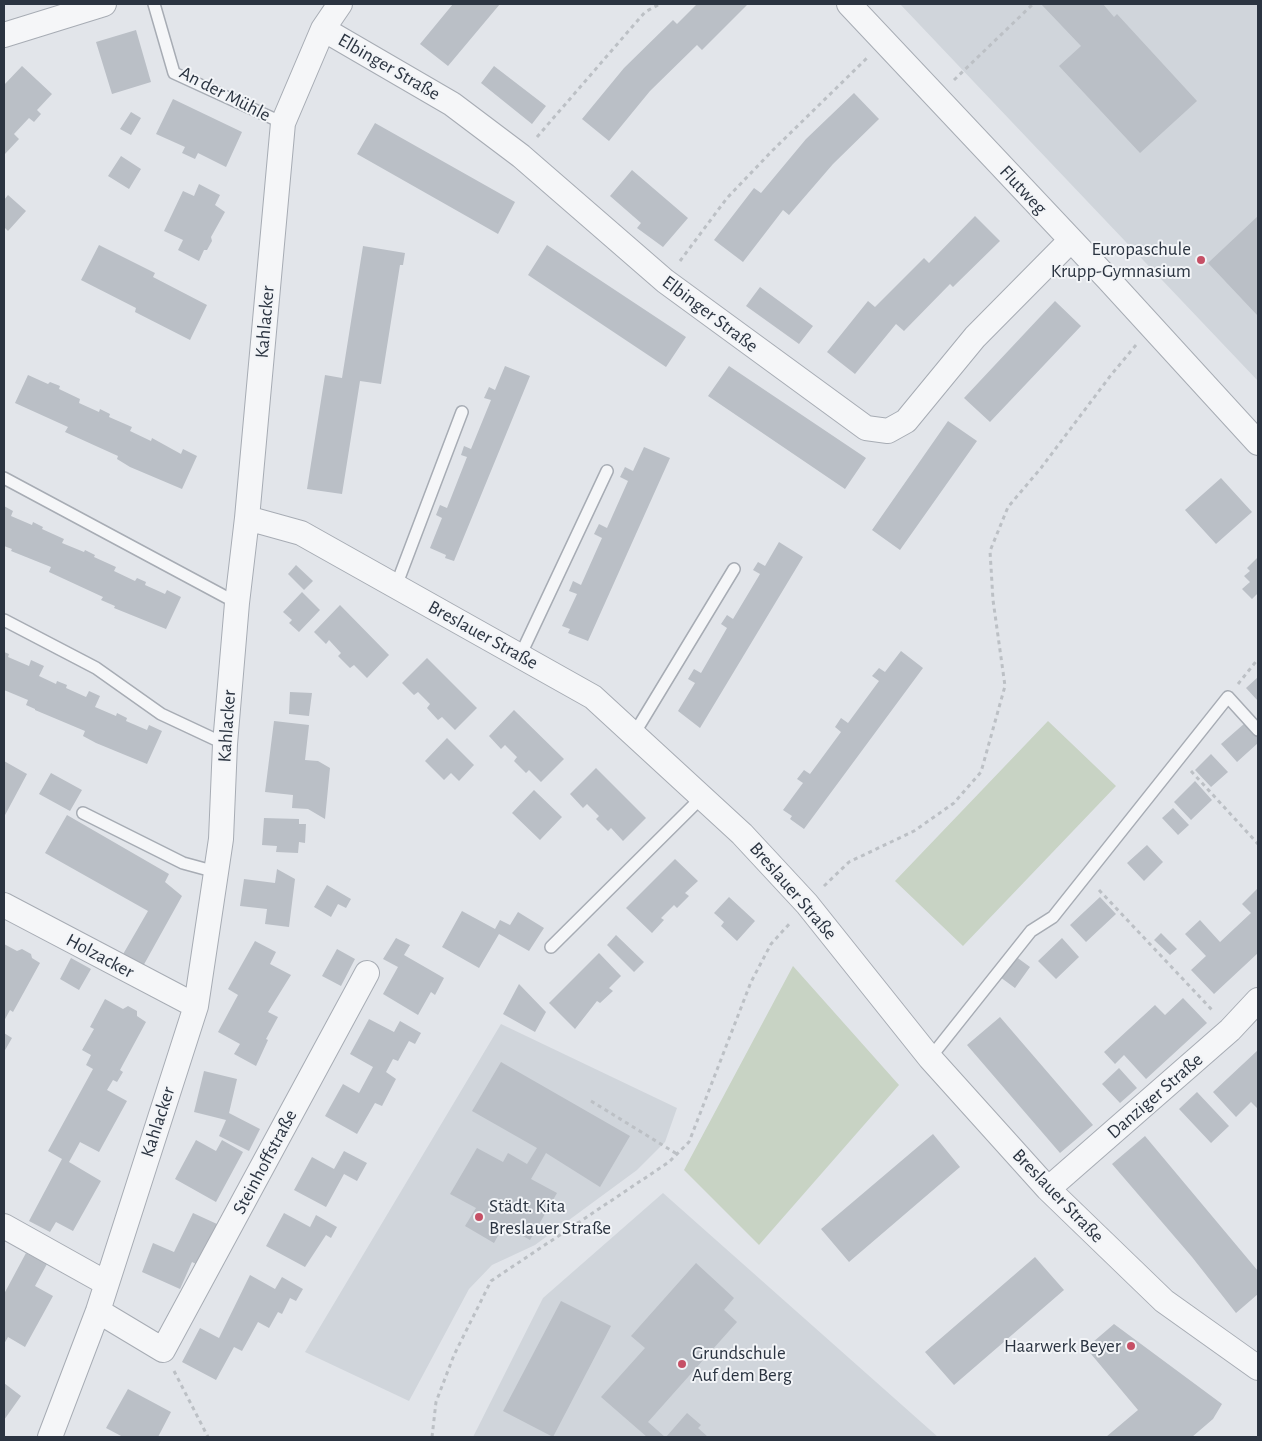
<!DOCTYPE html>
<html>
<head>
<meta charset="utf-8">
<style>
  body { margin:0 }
  #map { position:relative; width:1262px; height:1441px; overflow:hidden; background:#e2e5ea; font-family:"Alegreya Sans",sans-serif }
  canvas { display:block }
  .frame { position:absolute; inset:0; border:5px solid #2b3441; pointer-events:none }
</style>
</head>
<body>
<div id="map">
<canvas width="1262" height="1441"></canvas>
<div class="frame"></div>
</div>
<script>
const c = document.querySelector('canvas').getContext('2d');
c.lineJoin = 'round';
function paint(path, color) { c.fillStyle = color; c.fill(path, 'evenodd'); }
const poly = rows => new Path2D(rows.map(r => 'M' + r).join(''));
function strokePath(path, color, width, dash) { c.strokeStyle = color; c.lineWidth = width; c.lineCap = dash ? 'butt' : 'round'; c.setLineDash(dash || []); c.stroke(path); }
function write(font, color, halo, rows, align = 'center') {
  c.font = font + ' "Alegreya Sans",sans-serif'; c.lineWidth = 4; c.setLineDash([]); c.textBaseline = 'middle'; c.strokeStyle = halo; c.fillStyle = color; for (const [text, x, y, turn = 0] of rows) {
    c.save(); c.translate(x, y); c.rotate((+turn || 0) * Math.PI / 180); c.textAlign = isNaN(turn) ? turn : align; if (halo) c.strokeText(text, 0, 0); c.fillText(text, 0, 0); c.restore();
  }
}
const built = poly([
  [900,4,1258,4,1258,381,1029,140],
  [501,1024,677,1108,665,1142,637,1170,535,1245,492,1265,469,1289,409,1401,305,1352],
  [663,1193,938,1437,473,1437,543,1298]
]);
const green = poly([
  [1048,721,1116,786,963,946,895,881],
  [793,966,899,1085,759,1245,684,1170]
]);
const building = poly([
  [453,4,500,4,448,66,420,44],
  [697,4,748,4,702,50,697,45,650,91,609,141,582,119,624,68,673,20,677,24],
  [1041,4,1103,4,1114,17,1117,14,1197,101,1140,153,1059,66,1081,46],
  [136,30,151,82,112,94,96,42],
  [22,66,52,94,37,110,41,114,34,122,29,118,14,134,19,139,4,155,4,85],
  [494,66,546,106,532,124,481,83],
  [854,93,879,119,833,164,789,215,783,210,743,262,714,240,754,188,761,193,806,139],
  [173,99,242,132,226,167,198,153,195,159,182,153,185,147,156,134],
  [131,112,141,118,131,135,120,129],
  [375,123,515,202,498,234,357,154],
  [121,156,141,169,129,189,108,176],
  [632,170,688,218,663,247,637,228,641,223,610,196],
  [199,184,220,195,215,205,225,212,211,237,212,241,207,250,204,250,199,261,178,250,183,240,164,231,183,191,194,196],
  [8,195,26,211,8,231,4,227,4,200],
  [975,216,1000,241,953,287,950,284,904,331,896,324,855,374,827,352,868,301,875,307,924,258,929,263],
  [1258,216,1258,316,1208,263],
  [99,245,155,273,153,277,207,305,190,340,135,312,136,308,81,280],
  [547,245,686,337,666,367,528,275],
  [363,246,405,253,403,265,400,265,381,384,360,381,342,494,307,489,325,375,342,378],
  [760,287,813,326,799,344,746,306],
  [1055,301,1081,326,990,422,964,398],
  [505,366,530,376,454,561,445,558,446,555,430,548,442,518,436,515,440,505,447,508,467,457,461,455,464,446,471,449,491,400,484,398,489,387,495,390],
  [729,366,866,458,845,489,708,396],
  [28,375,48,384,50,382,60,386,59,389,80,399,79,403,99,412,100,409,110,414,109,417,132,427,130,431,151,441,152,438,181,454,183,449,197,456,182,489,130,467,117,459,118,456,65,432,68,427,15,403],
  [948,421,977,441,900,550,872,530],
  [644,447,670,458,588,641,568,633,570,629,562,626,577,594,569,591,573,581,581,585,602,538,594,534,599,524,607,528,628,481,620,477,625,467,633,471],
  [1221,478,1252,512,1216,544,1185,510],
  [4,506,13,511,11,516,32,525,33,522,43,527,42,529,64,539,62,543,84,552,85,550,95,555,94,557,116,567,114,571,135,581,137,578,146,582,145,585,165,594,167,590,181,597,166,629,114,608,115,606,101,600,103,597,49,572,51,567,11,551,12,549,4,546],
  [779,542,803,557,700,728,678,711,695,683,688,679,694,669,701,673,727,628,721,624,727,615,733,619,760,574,753,570,758,562,765,566],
  [1258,557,1258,593,1252,599,1242,589,1250,582,1244,576,1250,571,1247,568],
  [296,565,313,581,304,590,288,574],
  [302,592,320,610,299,632,289,623,292,620,283,612],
  [340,605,389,655,367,678,354,665,350,668,338,656,341,653,329,640,326,644,314,632],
  [901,651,923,668,804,829,790,819,792,816,783,810,803,783,797,779,804,770,810,774,841,732,835,727,841,718,848,723,879,681,872,676,879,668,885,672],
  [4,652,9,654,8,657,29,666,31,660,44,666,39,676,56,684,57,681,67,685,66,688,86,697,89,691,100,696,95,707,116,716,117,713,127,718,126,721,147,730,149,725,162,731,147,764,96,743,83,736,85,731,35,710,35,709,26,705,28,700,4,690],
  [427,658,477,708,455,730,442,717,438,720,427,708,430,704,418,692,414,695,402,683],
  [1258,677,1258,701,1246,688],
  [290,692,312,693,309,716,289,714],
  [514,710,564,759,541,782,529,770,526,773,514,761,517,757,505,745,501,749,489,736],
  [274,721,309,725,305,760,318,761,330,768,325,819,308,809,292,808,293,795,265,792],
  [1245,723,1258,737,1258,743,1237,762,1221,744],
  [447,738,474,765,459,781,451,773,444,780,425,761],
  [1211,754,1228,772,1211,787,1195,770],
  [4,761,27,774,4,817],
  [596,768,646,818,623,841,611,828,608,831,596,819,599,816,587,804,583,808,570,794],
  [51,773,82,790,70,811,39,794],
  [1195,781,1212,800,1191,820,1174,802],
  [534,790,562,817,540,840,512,813],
  [1173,808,1189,825,1178,835,1162,818],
  [67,815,169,874,165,882,182,896,142,968,122,956,148,911,45,853],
  [264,818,299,819,299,824,306,824,305,843,299,842,298,853,276,852,277,846,262,845],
  [1147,845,1163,862,1144,881,1127,863],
  [675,859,698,881,685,893,689,896,677,908,674,905,661,918,664,920,652,933,626,908],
  [277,869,295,879,289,927,265,924,267,909,240,906,244,879,275,883],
  [327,885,351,899,346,908,338,904,331,917,314,907],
  [1258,888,1258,953,1214,994,1191,970,1206,956,1185,934,1200,920,1220,942,1251,913,1242,904],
  [729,897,755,921,737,941,721,926,724,922,714,913],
  [1100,897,1116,914,1086,942,1070,925],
  [462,911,495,929,500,920,510,925,518,912,544,928,529,951,499,934,479,968,442,947],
  [1161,933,1177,949,1170,955,1154,940],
  [616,935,644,962,634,972,607,945],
  [396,938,410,945,404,955,444,978,435,995,431,992,418,1015,383,994,398,967,383,959],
  [1062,938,1079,957,1056,979,1038,961],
  [255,941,276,952,270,964,291,975,268,1012,278,1017,266,1039,268,1040,256,1066,234,1054,240,1044,218,1032,238,995,228,989],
  [4,944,17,951,22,949,31,954,32,958,40,963,13,1012,10,1010,4,1021],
  [337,949,355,959,341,986,322,976],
  [599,953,621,976,609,988,613,991,600,1003,597,1001,575,1029,549,1003],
  [1015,956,1030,967,1015,988,1000,977],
  [71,958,91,969,79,990,60,979],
  [519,984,546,1012,535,1032,503,1014],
  [1183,998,1207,1023,1146,1079,1124,1055,1115,1064,1104,1052,1155,1005,1165,1015],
  [105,999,123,1009,128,1006,137,1011,137,1016,146,1022,120,1070,123,1072,117,1082,113,1080,107,1090,127,1101,99,1152,80,1142,69,1162,101,1181,73,1231,56,1222,50,1232,29,1221,62,1159,48,1151,93,1069,86,1065,91,1055,82,1050,94,1029,90,1027],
  [1000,1017,1093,1125,1060,1153,967,1045],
  [369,1019,394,1032,400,1021,421,1033,415,1044,409,1041,398,1061,393,1059,386,1072,396,1079,382,1106,375,1103,357,1134,325,1116,343,1084,359,1093,373,1067,350,1054],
  [4,1033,12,1038,4,1052],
  [1258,1050,1258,1109,1251,1102,1236,1117,1213,1092],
  [501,1062,630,1136,600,1187,546,1153,531,1179,557,1193,530,1240,504,1225,494,1243,465,1226,476,1208,450,1194,477,1148,503,1162,508,1153,527,1164,537,1148,472,1111],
  [1119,1068,1137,1088,1120,1103,1102,1084],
  [204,1071,237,1079,229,1113,260,1129,249,1151,219,1136,226,1120,194,1112],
  [1197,1092,1229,1126,1211,1143,1179,1109],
  [933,1134,960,1167,849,1262,821,1229],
  [1145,1136,1258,1271,1258,1294,1236,1313,1192,1257,1112,1164],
  [196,1140,216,1151,222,1140,243,1152,216,1202,175,1179],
  [344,1151,367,1163,357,1181,344,1174,326,1207,294,1190,312,1157,334,1169],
  [193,1213,217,1224,196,1264,192,1262,180,1289,142,1272,153,1243,174,1252],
  [284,1213,310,1227,316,1215,337,1227,331,1238,326,1235,305,1267,266,1246],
  [26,1253,47,1264,35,1286,53,1296,25,1347,8,1337,4,1344,4,1294],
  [1035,1257,1064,1290,954,1385,925,1352],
  [696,1263,734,1298,724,1310,737,1322,648,1422,665,1437,647,1437,601,1397,645,1348,631,1336],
  [250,1275,275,1289,282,1277,303,1289,296,1301,290,1298,282,1314,278,1312,269,1328,258,1322,242,1351,234,1347,216,1380,182,1362,200,1328,219,1338],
  [561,1301,611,1326,553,1437,503,1411],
  [1114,1324,1222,1404,1213,1419,1192,1437,1106,1437,1138,1410,1086,1348],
  [4,1383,21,1396,4,1420],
  [128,1389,171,1412,158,1437,123,1437,106,1428],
  [687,1413,701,1425,698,1428,708,1437,666,1437]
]);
const path = poly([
  [954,80,1033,4],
  [537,137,645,12,660,4],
  [680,261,727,198,772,151,867,58],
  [1238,684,1258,659],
  [1191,771,1258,844],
  [824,886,849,862,914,831,954,803,981,772,1005,686,993,600,990,551,1008,507,1041,468,1111,375,1136,345],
  [1099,890,1213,1011],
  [591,1101,677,1154],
  [174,1371,208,1437],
  [432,1437,436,1402,454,1355,491,1281,669,1162,689,1142,751,982,771,944,791,922]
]);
const lane = poly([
  [154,4,174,73,283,123],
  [4,478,237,603],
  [396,586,462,412],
  [4,620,96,668,161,714,225,744],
  [520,656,607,471],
  [634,734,734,569],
  [83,813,183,863,216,872],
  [551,947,702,797],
  [930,1058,1031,931,1053,917,1228,697,1258,730]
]);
const street = poly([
  [849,4,1108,279,1258,443],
  [323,29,452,104,521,156,665,281,866,428,888,431,906,421,975,337,1071,240],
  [4,35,104,4],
  [247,518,301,533,593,697,742,834,807,904,930,1058,1048,1189,1164,1301,1258,1368],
  [4,905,196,1006],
  [1048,1189,1230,1030,1258,1000],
  [4,1226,106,1283],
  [98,1311,163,1350,367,973],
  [50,1437,98,1311,196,1006,221,839,225,744,237,603,247,518,283,123,323,29,340,4]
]);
const markers = [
  [1201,260,5,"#c65066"],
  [479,1217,5,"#c65066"],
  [1131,1346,5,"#c65066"],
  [682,1364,5,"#c65066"]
];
const streetNames = [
  ["Elbinger Straße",389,67,30],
  ["An der Mühle",225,94,27],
  ["Flutweg",1023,190,47],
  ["Elbinger Straße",710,314,37],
  ["Kahlacker",265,322,-85],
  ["Breslauer Straße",483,635,29],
  ["Kahlacker",227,726,-86],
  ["Breslauer Straße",793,891,49],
  ["Holzacker",100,956,28],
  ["Danziger Straße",1155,1096,-41],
  ["Kahlacker",158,1122,-72],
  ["Steinhoffstraße",265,1162,-62],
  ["Breslauer Straße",1058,1196,46]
];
const poiNames = [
  ["Europaschule",1191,249],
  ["Krupp-Gymnasium",1191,271],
  ["Städt. Kita",489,1206,"left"],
  ["Breslauer Straße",489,1228,"left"],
  ["Haarwerk Beyer",1121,1346],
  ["Grundschule",692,1353,"left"],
  ["Auf dem Berg",692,1375,"left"]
];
paint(built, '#d0d5db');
paint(green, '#c8d3c4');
paint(building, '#babfc6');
strokePath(lane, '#a7acb4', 14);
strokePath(street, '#a7acb4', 26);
strokePath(path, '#bcc0c5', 3, [4, 4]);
strokePath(lane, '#f5f6f8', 11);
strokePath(street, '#f5f6f8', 24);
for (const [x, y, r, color] of markers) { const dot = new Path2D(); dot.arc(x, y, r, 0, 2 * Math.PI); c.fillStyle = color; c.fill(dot); strokePath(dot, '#f2f4f7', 2); }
write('19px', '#2b3441', '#f2f4f7', streetNames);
write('19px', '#2b3441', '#f2f4f7', poiNames, 'right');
</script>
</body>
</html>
